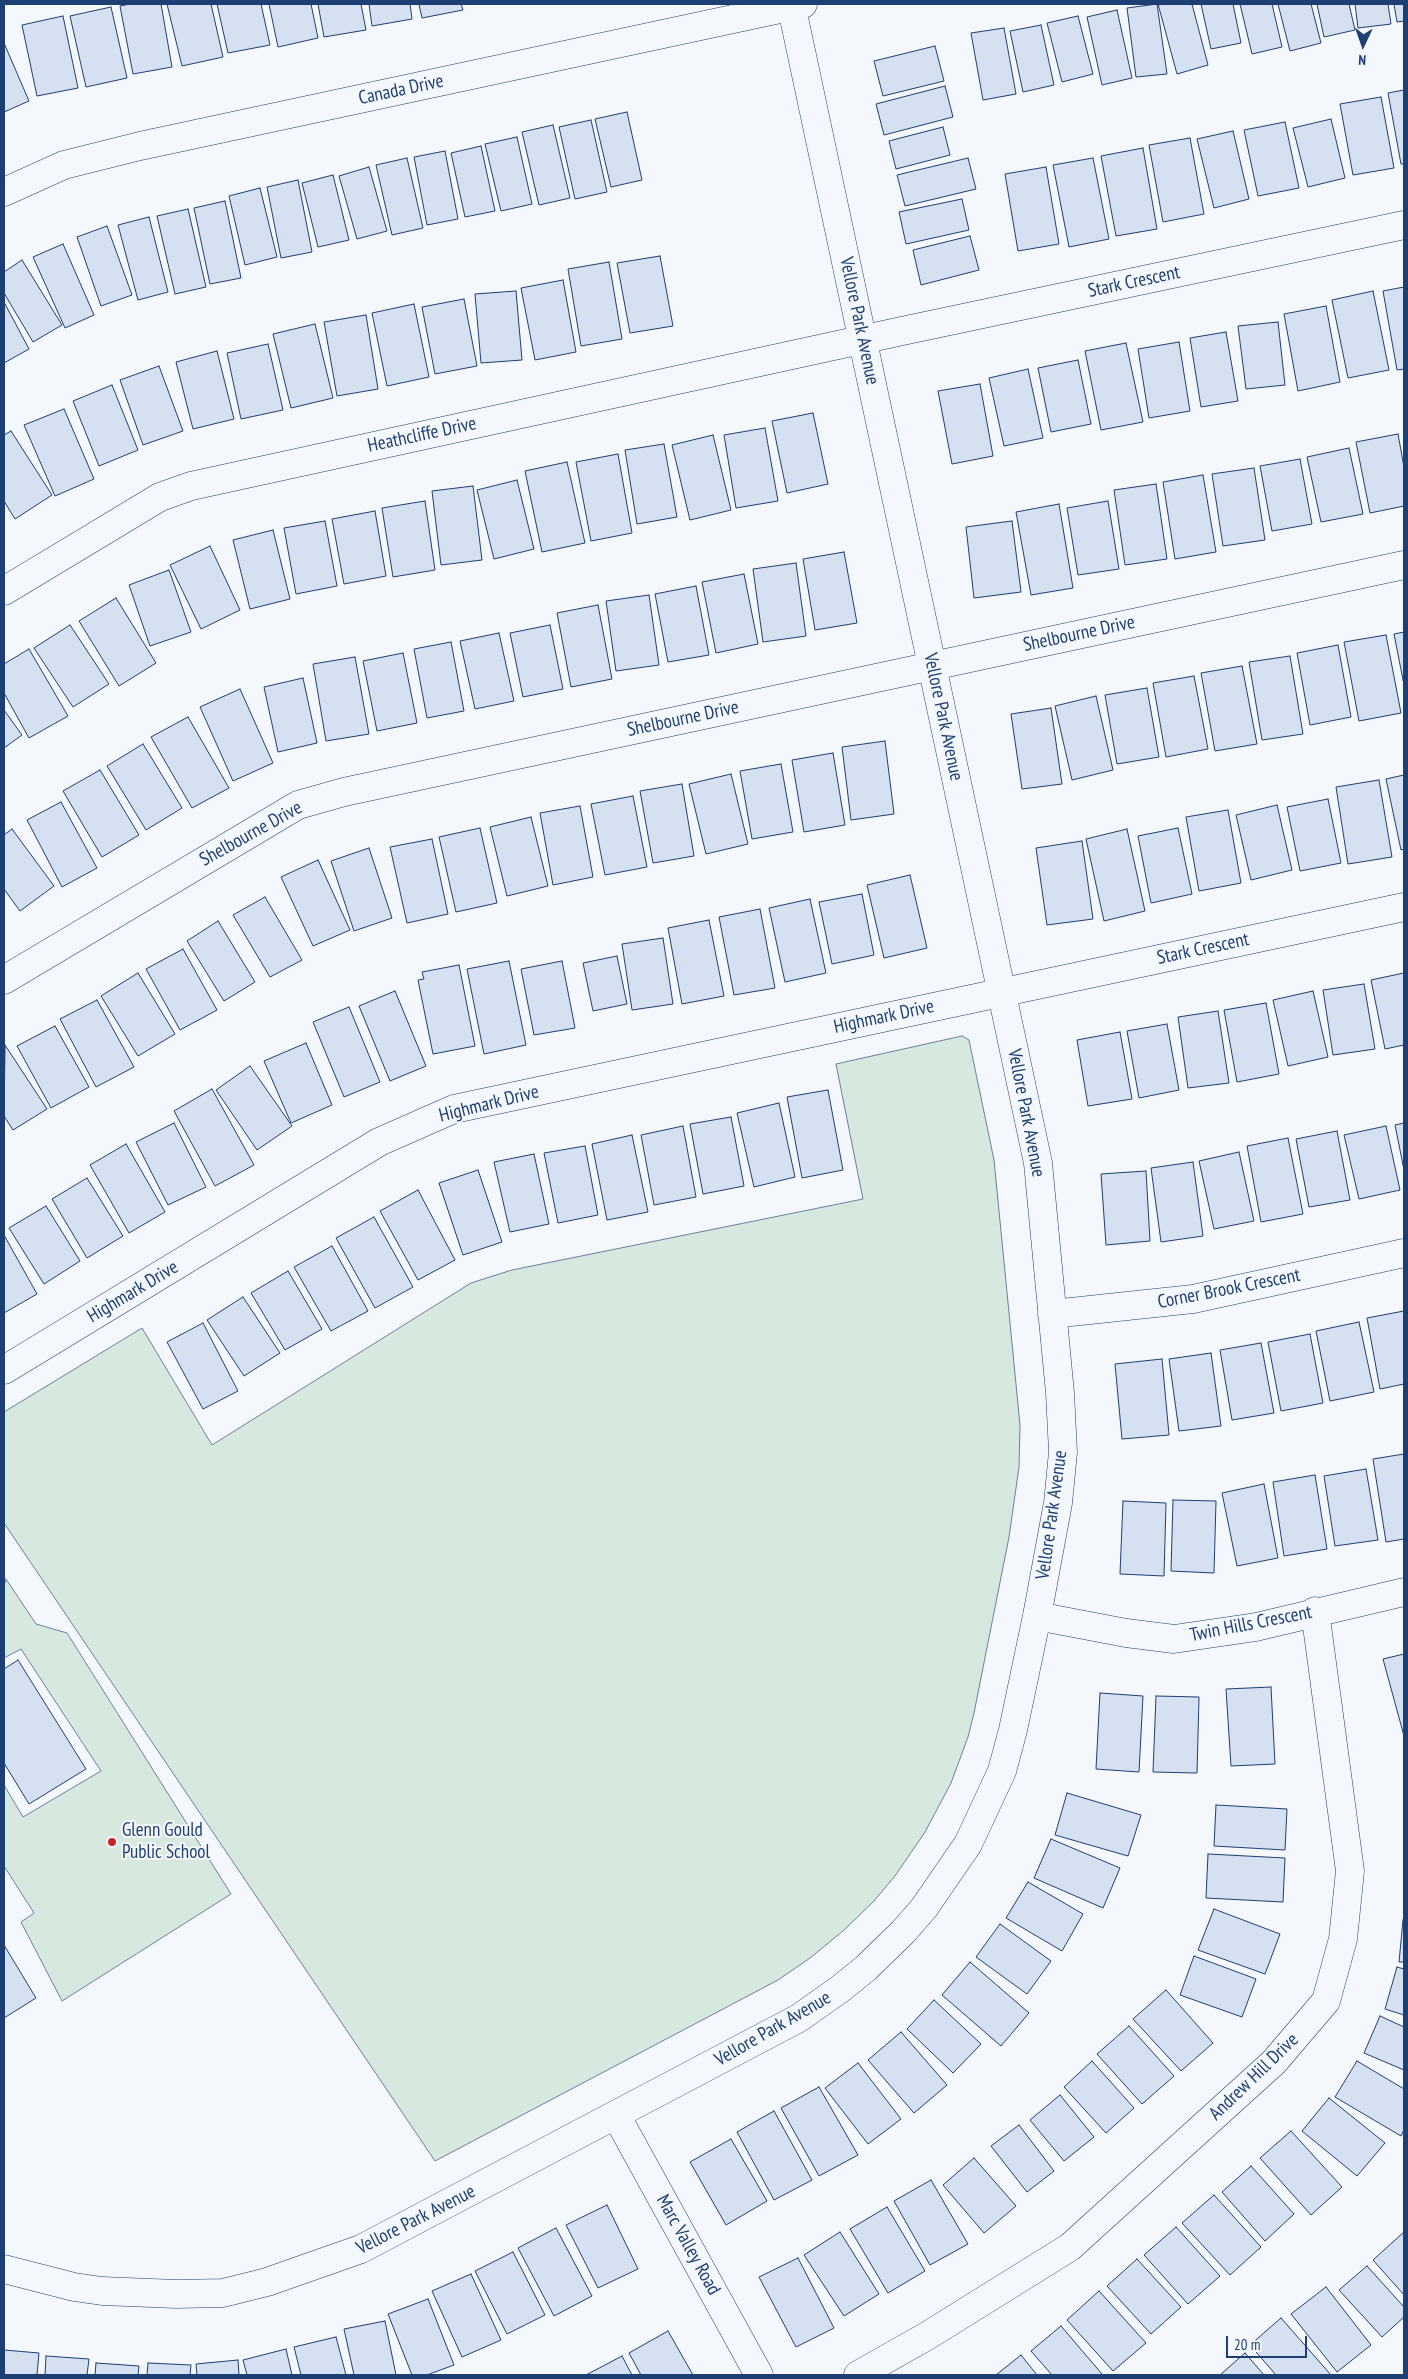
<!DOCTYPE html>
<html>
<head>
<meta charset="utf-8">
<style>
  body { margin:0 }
  #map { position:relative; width:1408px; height:2379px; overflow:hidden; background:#f4f7fb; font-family:"PT Sans Narrow",sans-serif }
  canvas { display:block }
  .frame { position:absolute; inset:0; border:5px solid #1d3f73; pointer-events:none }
  .north { position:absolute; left:1338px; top:20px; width:50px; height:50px; -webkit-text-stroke:4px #f4f7fb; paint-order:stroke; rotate:183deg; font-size:14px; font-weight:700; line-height:20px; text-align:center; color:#1d3f73 }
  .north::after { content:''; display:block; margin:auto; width:18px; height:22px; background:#1d3f73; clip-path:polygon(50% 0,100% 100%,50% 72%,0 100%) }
  .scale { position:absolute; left:1226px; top:2336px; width:81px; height:22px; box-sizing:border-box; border:2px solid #1d3f73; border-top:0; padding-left:6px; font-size:15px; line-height:18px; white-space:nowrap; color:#1d3f73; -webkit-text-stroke:4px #f4f7fb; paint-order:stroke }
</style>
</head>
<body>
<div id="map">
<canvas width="1408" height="2379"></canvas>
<div class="frame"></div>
<div class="north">N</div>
<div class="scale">20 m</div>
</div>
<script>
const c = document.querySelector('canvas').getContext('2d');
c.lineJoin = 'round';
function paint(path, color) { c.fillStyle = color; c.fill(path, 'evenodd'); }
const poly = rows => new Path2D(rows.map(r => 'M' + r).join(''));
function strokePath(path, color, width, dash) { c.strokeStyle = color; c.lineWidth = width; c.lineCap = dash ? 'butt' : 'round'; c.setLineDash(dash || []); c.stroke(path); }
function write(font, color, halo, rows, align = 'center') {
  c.font = font + ' "PT Sans Narrow",sans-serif'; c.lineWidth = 4; c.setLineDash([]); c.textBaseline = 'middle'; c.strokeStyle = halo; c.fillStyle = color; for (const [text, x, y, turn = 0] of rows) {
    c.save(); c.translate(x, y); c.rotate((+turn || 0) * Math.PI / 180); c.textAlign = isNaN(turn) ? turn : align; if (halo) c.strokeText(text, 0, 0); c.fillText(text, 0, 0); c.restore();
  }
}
const green = poly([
  [962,1036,969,1040,994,1160,1020,1425,1019,1467,1009,1537,974,1713,968,1737,951,1783,925,1832,895,1876,873,1902,843,1931,810,1958,778,1980,435,2161,4,1523,4,1412,142,1328,212,1445,471,1283,512,1270,863,1199,836,1064,962,1036],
  [6,1579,36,1624,67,1633,231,1894,62,2001,21,1922,34,1913,4,1866,4,1785,23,1817,101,1771,21,1649,4,1658,4,1586,6,1579]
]);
const building = poly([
  [130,4,161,4,172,67,133,74,120,6,130,4],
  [167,4,211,4,223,57,182,66,167,4],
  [217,4,261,4,270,45,228,53,217,4],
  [269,4,311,4,318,38,278,47,269,4],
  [318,4,361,4,366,30,324,37,318,4],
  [369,4,410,4,412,19,372,26,369,4],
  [419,4,461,4,463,10,422,18,419,4],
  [1157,4,1167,74,1136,77,1127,8,1157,4],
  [1158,4,1192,4,1208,65,1177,74,1158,4],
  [1201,4,1233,4,1241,43,1211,49,1201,4],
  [1240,4,1272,4,1282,47,1252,54,1240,4],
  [1278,4,1311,4,1321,43,1290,51,1278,4],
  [1317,4,1349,4,1355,30,1324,37,1317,4],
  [1355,4,1388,4,1391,24,1358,28,1355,4],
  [1394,4,1404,4,1404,21,1397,22,1394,4],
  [111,7,127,78,86,87,70,16,111,7],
  [1117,10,1132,78,1102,85,1087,17,1117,10],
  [63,16,78,88,37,96,22,25,63,16],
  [1078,16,1093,74,1062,82,1047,23,1078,16],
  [1041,25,1054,85,1023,92,1010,31,1041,25],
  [1004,28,1016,94,983,100,971,33,1004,28],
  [4,43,29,101,4,112,4,43],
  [935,46,944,81,883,96,874,61,935,46],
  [945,86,953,117,884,135,876,104,945,86],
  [1404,90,1404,164,1401,164,1388,93,1404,90],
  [1381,97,1394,168,1353,175,1340,104,1381,97],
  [627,112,642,180,611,187,595,119,627,112],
  [1331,119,1345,178,1308,187,1293,128,1331,119],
  [591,120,607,192,575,199,559,127,591,120],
  [1285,122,1299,188,1258,196,1244,130,1285,122],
  [553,125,570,198,539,205,522,132,553,125],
  [943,127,950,155,896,169,889,141,943,127],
  [1233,131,1249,199,1214,208,1197,139,1233,131],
  [517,137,532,204,501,211,485,144,517,137],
  [1190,138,1204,214,1163,222,1149,145,1190,138],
  [481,146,495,211,465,217,451,153,481,146],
  [1143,148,1157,229,1116,236,1101,156,1143,148],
  [445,151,458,219,427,225,414,157,445,151],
  [407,158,423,228,392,235,376,165,407,158],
  [968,158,976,189,905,206,897,175,968,158],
  [1093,158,1109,239,1069,247,1053,165,1093,158],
  [369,167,387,231,357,239,339,176,369,167],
  [1046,167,1059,244,1018,251,1005,174,1046,167],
  [333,175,349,240,318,247,302,183,333,175],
  [298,180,312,252,281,258,267,187,298,180],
  [260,188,277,257,245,265,229,196,260,188],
  [962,199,969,230,906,244,899,212,962,199],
  [225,201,241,278,210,284,194,208,225,201],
  [188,209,206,287,175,294,157,216,188,209],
  [149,217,168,292,138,300,118,225,149,217],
  [107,226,132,295,101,306,77,237,107,226],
  [970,236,979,270,921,285,913,250,970,236],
  [63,244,94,315,65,328,33,257,63,244],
  [660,256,673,326,630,333,617,263,660,256],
  [22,260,62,325,33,342,4,293,4,272,22,260],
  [609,262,622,339,581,346,568,269,609,262],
  [563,280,576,352,535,360,521,288,563,280],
  [1404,287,1404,369,1397,370,1383,291,1404,287],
  [516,291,522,360,481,363,475,294,516,291],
  [1373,291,1389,370,1348,378,1332,300,1373,291],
  [464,299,477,366,435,374,422,307,464,299],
  [4,302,29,349,4,363,4,302],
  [414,304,429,377,387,386,372,313,414,304],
  [1326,306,1340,382,1298,391,1284,314,1326,306],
  [366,315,378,389,337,396,324,322,366,315],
  [1278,322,1285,385,1246,389,1238,326,1278,322],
  [315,324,333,398,291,408,273,334,315,324],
  [1226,332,1238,401,1201,407,1190,338,1226,332],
  [1179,342,1190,411,1149,418,1138,349,1179,342],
  [1126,343,1143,422,1101,430,1085,351,1126,343],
  [268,344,283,410,241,419,227,353,268,344],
  [217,351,234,419,193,429,176,362,217,351],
  [1078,360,1091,424,1051,432,1038,368,1078,360],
  [159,366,183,431,143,445,120,380,159,366],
  [1028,369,1043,438,1004,446,989,378,1028,369],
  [980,384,993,456,952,464,938,391,980,384],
  [112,385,138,450,99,466,73,401,112,385],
  [64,409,94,479,55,496,24,425,64,409],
  [813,413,828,484,787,493,772,421,813,413],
  [765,428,778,501,736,508,724,435,765,428],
  [11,431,52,495,15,519,4,501,4,435,11,431],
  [1398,434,1404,467,1404,506,1370,513,1356,442,1398,434],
  [713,435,731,510,690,520,672,445,713,435],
  [664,444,677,517,637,524,625,450,664,444],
  [1349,448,1363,514,1321,522,1307,457,1349,448],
  [618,454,632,533,591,541,576,462,618,454],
  [1300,459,1312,524,1272,531,1260,466,1300,459],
  [567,462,585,543,542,552,525,471,567,462],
  [1254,468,1265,540,1223,546,1212,474,1254,468],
  [1203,475,1216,552,1175,559,1163,482,1203,475],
  [517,480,534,549,494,559,477,490,517,480],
  [1156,484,1167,559,1125,565,1114,490,1156,484],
  [473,486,482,560,441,565,432,491,473,486],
  [425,501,435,570,393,577,382,508,425,501],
  [1108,501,1119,569,1078,575,1067,508,1108,501],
  [1059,504,1073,588,1031,595,1016,512,1059,504],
  [375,511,386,576,344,584,332,519,375,511],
  [325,521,337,586,296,594,284,528,325,521],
  [1012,521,1021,592,974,598,966,527,1012,521],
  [273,530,290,599,250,609,233,540,273,530],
  [210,546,240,610,201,629,170,565,210,546],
  [844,552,857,623,815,630,803,559,844,552],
  [796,563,806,636,763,642,753,569,796,563],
  [169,570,191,632,150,646,129,585,169,570],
  [744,574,758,644,716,653,702,582,744,574],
  [696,586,709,655,668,662,655,594,696,586],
  [649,595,659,665,616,671,606,601,649,595],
  [116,598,156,663,119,686,79,621,116,598],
  [598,605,612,679,571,687,557,613,598,605],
  [70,625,109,684,73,707,34,648,70,625],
  [550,625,563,689,523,697,510,633,550,625],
  [1404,632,1404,685,1394,634,1404,632],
  [499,633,514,701,475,709,460,641,499,633],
  [1386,635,1401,713,1359,721,1344,642,1386,635],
  [451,642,464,711,427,718,414,649,451,642],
  [1338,645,1351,717,1310,725,1297,653,1338,645],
  [29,649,68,716,29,738,4,693,4,664,29,649],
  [403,653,417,723,377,731,363,661,403,653],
  [1290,656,1303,734,1262,740,1249,662,1290,656],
  [355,657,369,734,326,741,313,664,355,657],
  [1242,666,1257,744,1215,751,1201,673,1242,666],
  [1194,676,1208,749,1166,757,1153,683,1194,676],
  [303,678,317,743,278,752,264,687,303,678],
  [1147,688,1159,757,1117,764,1105,695,1147,688],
  [240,689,273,763,233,781,200,707,240,689],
  [1096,696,1113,770,1072,780,1055,706,1096,696],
  [1051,708,1062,784,1022,789,1011,714,1051,708],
  [4,710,22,735,4,748,4,710],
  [188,717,229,788,192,808,151,737,188,717],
  [885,741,894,814,851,820,842,747,885,741],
  [143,744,182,808,146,830,107,766,143,744],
  [833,753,845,825,804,832,792,760,833,753],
  [781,764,793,832,752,839,740,771,781,764],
  [100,770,139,835,102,857,63,791,100,770],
  [731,774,748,844,706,854,689,784,731,774],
  [1404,775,1404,849,1401,850,1386,779,1404,775],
  [1379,780,1392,857,1348,864,1336,787,1379,780],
  [682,784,694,856,653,863,640,791,682,784],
  [633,796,647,867,605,875,591,804,633,796],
  [1328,799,1341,863,1300,871,1287,807,1328,799],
  [61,802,97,868,62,887,27,820,61,802],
  [1277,805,1292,870,1251,880,1236,815,1277,805],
  [580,806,593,877,553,885,540,813,580,806],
  [1228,810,1241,883,1199,891,1186,817,1228,810],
  [531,817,548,886,507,896,490,827,531,817],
  [480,828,497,903,456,912,439,837,480,828],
  [1178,828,1192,894,1151,903,1138,836,1178,828],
  [12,829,54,886,20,911,4,889,4,835,12,829],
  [1127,829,1145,911,1104,921,1086,839,1127,829],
  [432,839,448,914,407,923,390,847,432,839],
  [1082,841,1093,919,1047,925,1036,848,1082,841],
  [369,848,392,918,354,931,331,861,369,848],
  [318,860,350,930,313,946,281,877,318,860],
  [910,875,927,948,884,958,867,885,910,875],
  [862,894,874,955,832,964,819,902,862,894],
  [265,897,302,960,270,977,233,915,265,897],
  [810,899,826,973,785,982,769,908,810,899],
  [760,909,775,988,734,995,719,917,760,909],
  [709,920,724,996,682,1004,668,928,709,920],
  [218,921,255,982,224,1001,187,941,218,921],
  [663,938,673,1004,632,1010,622,944,663,938],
  [183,949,217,1010,180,1030,146,969,183,949],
  [617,956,627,1004,593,1011,583,963,617,956],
  [509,961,526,1045,484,1054,467,969,509,961],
  [562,961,575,1028,534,1035,521,969,562,961],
  [459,965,475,1046,433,1054,418,980,424,979,422,972,459,965],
  [138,973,175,1034,138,1056,101,996,138,973],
  [1404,973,1404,1045,1385,1049,1371,980,1404,973],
  [1364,984,1375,1049,1333,1055,1323,990,1364,984],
  [395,991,426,1066,390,1081,359,1006,395,991],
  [1313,991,1328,1057,1288,1066,1273,1000,1313,991],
  [97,1000,134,1067,96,1087,60,1019,97,1000],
  [1266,1003,1279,1074,1237,1082,1224,1010,1266,1003],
  [349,1007,380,1082,344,1097,313,1022,349,1007],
  [1218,1011,1229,1083,1188,1088,1178,1017,1218,1011],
  [1167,1024,1179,1090,1139,1098,1127,1031,1167,1024],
  [55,1026,89,1087,51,1108,17,1046,55,1026],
  [1120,1032,1132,1099,1088,1106,1077,1040,1120,1032],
  [306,1043,332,1105,291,1123,264,1061,306,1043],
  [5,1045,47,1109,13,1130,4,1116,5,1045],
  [250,1066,292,1126,257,1150,216,1090,250,1066],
  [212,1089,254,1165,215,1186,174,1111,212,1089],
  [828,1090,843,1170,802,1178,787,1097,828,1090],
  [779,1103,795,1177,754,1187,737,1113,779,1103],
  [731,1117,744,1186,703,1194,690,1124,731,1117],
  [174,1123,206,1187,168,1205,136,1142,174,1123],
  [1404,1123,1404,1170,1395,1125,1404,1123],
  [683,1126,696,1197,654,1205,641,1135,683,1126],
  [1386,1126,1400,1190,1359,1199,1344,1135,1386,1126],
  [1337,1131,1350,1200,1309,1207,1296,1139,1337,1131],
  [632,1135,648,1212,607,1220,592,1144,632,1135],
  [1288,1138,1303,1214,1261,1222,1247,1146,1288,1138],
  [126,1144,165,1212,129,1233,90,1165,126,1144],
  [585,1146,598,1215,558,1223,544,1153,585,1146],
  [1239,1152,1254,1221,1214,1229,1199,1161,1239,1152],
  [534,1154,549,1224,510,1232,494,1162,534,1154],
  [1193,1162,1203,1236,1161,1242,1151,1168,1193,1162],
  [478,1170,502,1242,463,1255,439,1183,478,1170],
  [1146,1171,1150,1241,1106,1245,1101,1174,1146,1171],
  [87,1178,123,1236,87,1258,52,1199,87,1178],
  [418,1190,455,1260,418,1280,380,1211,418,1190],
  [46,1206,80,1261,44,1284,9,1228,46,1206],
  [374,1217,413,1287,375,1308,336,1238,374,1217],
  [4,1235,37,1294,4,1313,4,1235],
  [332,1246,368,1311,331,1331,294,1267,332,1246],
  [288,1271,322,1329,285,1350,251,1293,288,1271],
  [243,1297,280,1353,244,1376,207,1320,243,1297],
  [1404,1311,1404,1384,1380,1389,1367,1318,1404,1311],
  [1359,1322,1374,1392,1330,1401,1316,1331,1359,1322],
  [203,1323,238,1391,203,1409,167,1342,203,1323],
  [1310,1334,1323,1403,1281,1411,1268,1342,1310,1334],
  [1261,1343,1274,1413,1232,1420,1220,1350,1261,1343],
  [1211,1353,1221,1426,1179,1431,1169,1359,1211,1353],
  [1162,1359,1169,1435,1122,1439,1115,1364,1162,1359],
  [1404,1454,1404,1539,1386,1542,1373,1459,1404,1454],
  [1366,1469,1378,1540,1335,1546,1324,1476,1366,1469],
  [1315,1475,1327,1549,1284,1556,1273,1482,1315,1475],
  [1264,1484,1278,1558,1237,1566,1222,1493,1264,1484],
  [1173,1500,1216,1501,1214,1573,1171,1571,1173,1500],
  [1123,1501,1166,1503,1164,1576,1120,1574,1123,1501],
  [1404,1654,1404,1736,1383,1659,1404,1654],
  [18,1660,86,1769,29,1804,4,1763,4,1669,18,1660],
  [1271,1687,1275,1764,1231,1766,1226,1689,1271,1687],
  [1100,1693,1143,1696,1139,1772,1096,1769,1100,1693],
  [1156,1696,1199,1697,1197,1773,1153,1772,1156,1696],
  [1067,1793,1141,1815,1128,1856,1055,1835,1067,1793],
  [1216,1805,1287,1809,1285,1850,1214,1846,1216,1805],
  [1051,1839,1120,1868,1103,1908,1034,1878,1051,1839],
  [1208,1854,1285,1858,1283,1902,1206,1898,1208,1854],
  [1028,1882,1083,1914,1062,1951,1006,1918,1028,1882],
  [1214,1909,1280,1934,1265,1974,1198,1950,1214,1909],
  [1403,1920,1404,1920,1404,1962,1399,1962,1403,1920],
  [1000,1924,1051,1961,1027,1994,976,1957,1000,1924],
  [4,1945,36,1998,4,2018,4,1945],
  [1194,1956,1256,1979,1242,2017,1180,1995,1194,1956],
  [970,1962,1029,2013,1001,2046,942,1995,970,1962],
  [1397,1967,1404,1969,1404,2015,1385,2009,1397,1967],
  [1166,1990,1213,2043,1181,2071,1133,2019,1166,1990],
  [934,2000,981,2044,953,2073,907,2029,934,2000],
  [1380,2016,1404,2027,1404,2070,1364,2053,1380,2016],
  [1129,2026,1174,2076,1142,2104,1097,2054,1129,2026],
  [901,2032,947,2085,914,2113,868,2060,901,2032],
  [1092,2061,1134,2108,1106,2133,1064,2087,1092,2061],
  [1357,2061,1404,2089,1404,2130,1401,2136,1335,2097,1357,2061],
  [858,2063,901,2119,868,2144,825,2088,858,2063],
  [819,2087,858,2155,819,2176,781,2108,819,2087],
  [1060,2095,1094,2137,1064,2161,1030,2120,1060,2095],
  [1329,2098,1385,2143,1357,2176,1302,2131,1329,2098],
  [774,2111,812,2180,774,2200,737,2132,774,2111],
  [1019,2125,1054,2171,1027,2192,991,2146,1019,2125],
  [1291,2131,1342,2187,1311,2215,1260,2158,1291,2131],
  [731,2139,767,2201,726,2225,690,2162,731,2139],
  [974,2158,1016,2206,984,2233,943,2185,974,2158],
  [1251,2166,1294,2214,1265,2241,1222,2192,1251,2166],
  [931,2180,968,2244,930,2265,894,2201,931,2180],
  [1214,2195,1261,2247,1230,2275,1182,2223,1214,2195],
  [607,2205,638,2269,598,2288,566,2225,607,2205],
  [887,2207,925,2271,888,2293,850,2229,887,2207],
  [1176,2227,1220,2276,1188,2304,1144,2255,1176,2227],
  [556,2228,592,2296,554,2316,518,2248,556,2228],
  [840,2232,879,2294,844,2316,804,2255,840,2232],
  [1404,2232,1404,2295,1373,2260,1404,2232],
  [513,2252,545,2315,507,2334,475,2271,513,2252],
  [798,2258,834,2328,796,2347,759,2277,798,2258],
  [1137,2259,1181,2307,1151,2334,1107,2286,1137,2259],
  [1367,2266,1404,2307,1404,2317,1382,2337,1339,2290,1367,2266],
  [471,2274,501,2340,462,2357,432,2291,471,2274],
  [1326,2287,1371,2345,1337,2372,1291,2314,1326,2287],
  [1099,2291,1146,2343,1113,2371,1067,2320,1099,2291],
  [428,2299,454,2365,427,2375,412,2375,388,2314,428,2299],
  [1281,2318,1331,2375,1276,2375,1250,2345,1281,2318],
  [385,2321,396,2375,354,2375,344,2329,385,2321],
  [1061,2326,1102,2374,1101,2375,1052,2375,1031,2351,1061,2326],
  [668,2331,693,2375,641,2375,629,2353,668,2331],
  [336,2337,346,2375,301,2375,294,2347,336,2337],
  [286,2349,292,2375,247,2375,243,2360,286,2349],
  [4,2350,39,2353,37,2375,4,2375,4,2350],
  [1245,2353,1264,2375,1220,2375,1245,2353],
  [1021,2355,1037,2375,996,2375,1021,2355],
  [46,2356,89,2359,87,2375,45,2375,46,2356],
  [622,2356,632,2375,586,2375,622,2356],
  [238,2360,239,2375,197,2375,196,2364,238,2360],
  [96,2363,139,2366,138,2375,95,2375,96,2363],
  [148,2363,191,2365,190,2375,147,2375,148,2363]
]);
const minor = poly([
  [4,192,64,165,140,146,803,4],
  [4,591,160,497,191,486,902,331,1404,225],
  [4,980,298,805,344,792,1404,565],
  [1052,1314,1193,1299,1404,1253],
  [4,1370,379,1142,454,1109,1404,907],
  [1037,1616,1126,1633,1174,1639,1256,1627,1404,1592],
  [616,2115,759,2375],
  [4,2269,74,2287,102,2291,177,2294,223,2293,267,2282,361,2249,799,2018,840,1989,866,1968,903,1932,924,1908,968,1844,1002,1771,1013,1730,1037,1616,1058,1503,1063,1452,1060,1393,1038,1163,791,4],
  [858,2375,927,2336,1070,2247,1274,2062,1326,2001,1343,1939,1350,1871,1315,1611]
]);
const markers = [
  [112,1842,5,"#c62828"]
];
const streetNames = [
  ["Canada Drive",401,90,-12],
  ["Stark Crescent",1134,282,-12],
  ["Vellore Park Avenue",859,321,78],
  ["Heathcliffe Drive",422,435,-12],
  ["Shelbourne Drive",1079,634,-12],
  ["Vellore Park Avenue",943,717,78],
  ["Shelbourne Drive",683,719,-12],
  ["Shelbourne Drive",251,834,-29],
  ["Stark Crescent",1203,949,-12],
  ["Highmark Drive",884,1017,-12],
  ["Highmark Drive",489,1104,-14],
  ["Vellore Park Avenue",1026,1113,79],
  ["Corner Brook Crescent",1229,1289,-11],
  ["Highmark Drive",133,1292,-31],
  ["Vellore Park Avenue",1052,1515,-82],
  ["Twin Hills Crescent",1251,1624,-11],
  ["Vellore Park Avenue",773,2029,-30],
  ["Andrew Hill Drive",1254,2077,-44],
  ["Vellore Park Avenue",416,2220,-27],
  ["Marc Valley Road",688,2245,61]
];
const poiNames = [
  ["Glenn Gould",122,1831],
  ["Public School",122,1853]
];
paint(green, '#d7e8df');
strokePath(green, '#687fa3', 1);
paint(building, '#d5e0f0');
strokePath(building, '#1d3f73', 1);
strokePath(minor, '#1d3f73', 29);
strokePath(minor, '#f4f7fb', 28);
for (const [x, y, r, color] of markers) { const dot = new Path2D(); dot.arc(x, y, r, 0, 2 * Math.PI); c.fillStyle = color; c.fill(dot); strokePath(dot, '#f4f7fb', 2); }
write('19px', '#1d3f73', '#f4f7fb', streetNames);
write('19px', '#1d3f73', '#f4f7fb', poiNames, 'left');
</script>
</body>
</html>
